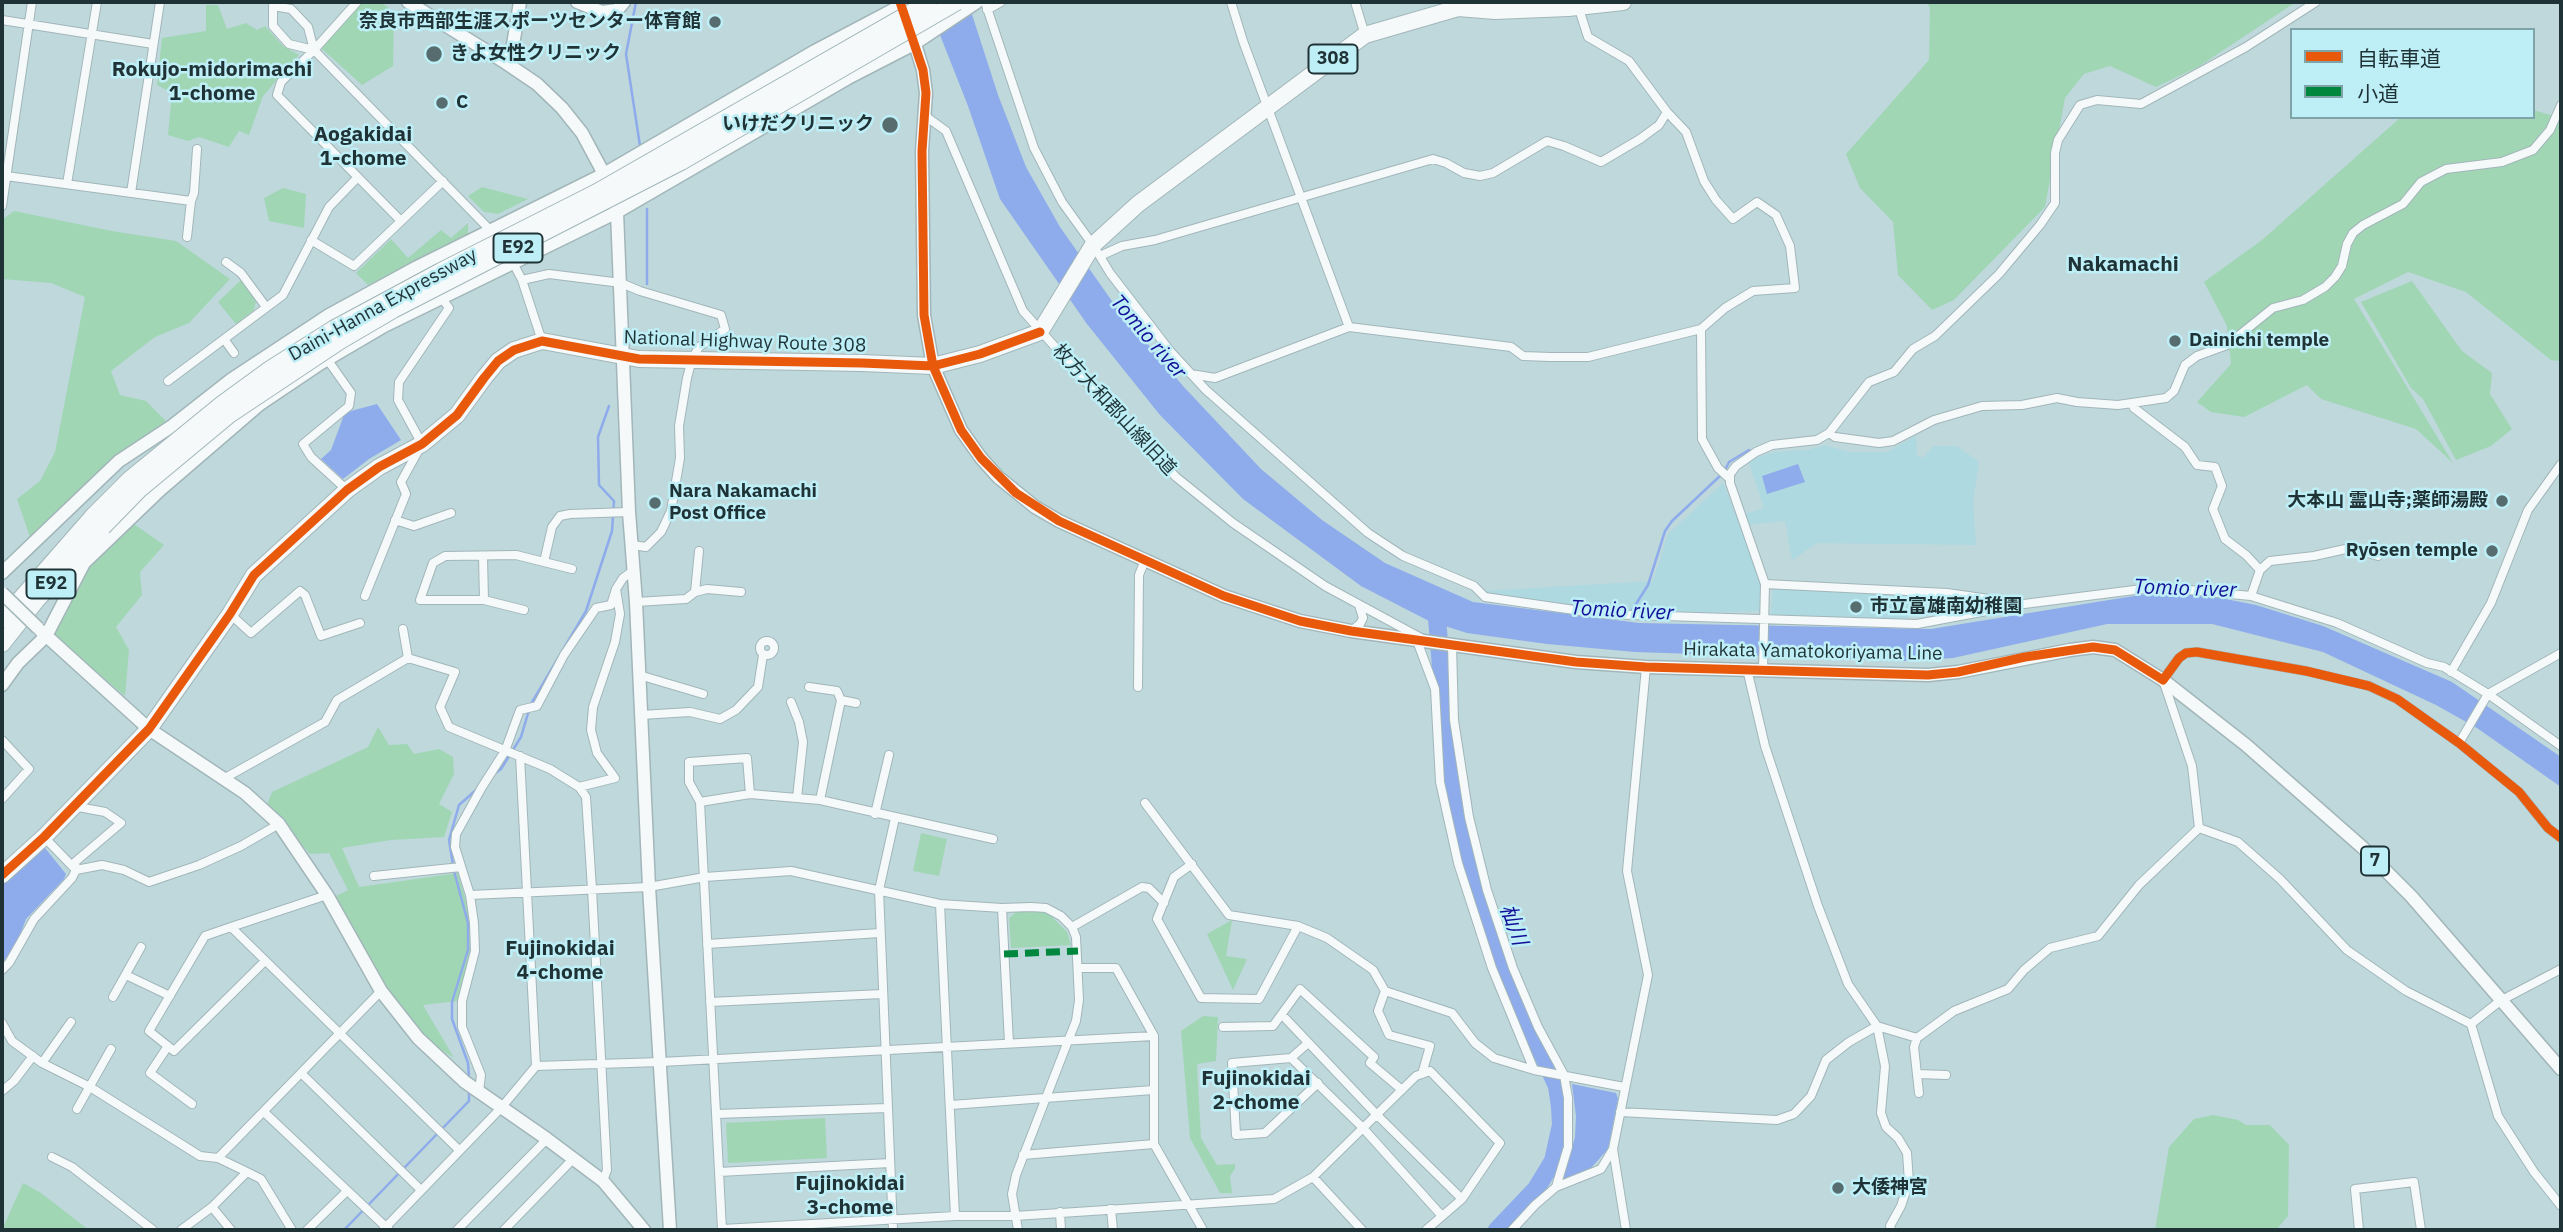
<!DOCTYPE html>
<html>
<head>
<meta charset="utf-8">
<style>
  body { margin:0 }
  #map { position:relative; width:2563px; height:1232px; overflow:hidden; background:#bed8dc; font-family:"IBM Plex Sans","Noto Sans JP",sans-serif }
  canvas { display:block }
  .frame { position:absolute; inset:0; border:4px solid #1f3235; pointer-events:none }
  .legend { position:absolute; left:2290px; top:28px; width:245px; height:91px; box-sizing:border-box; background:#beeff7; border:2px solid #7ea3a9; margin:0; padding:9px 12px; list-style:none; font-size:21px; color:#1f3235 }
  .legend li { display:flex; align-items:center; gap:14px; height:35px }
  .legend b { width:35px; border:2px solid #7ea3a9 }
</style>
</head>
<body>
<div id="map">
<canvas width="2563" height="1232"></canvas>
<div class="frame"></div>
<ul class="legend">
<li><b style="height:9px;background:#e8590c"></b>自転車道</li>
<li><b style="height:9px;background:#00873e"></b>小道</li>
</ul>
</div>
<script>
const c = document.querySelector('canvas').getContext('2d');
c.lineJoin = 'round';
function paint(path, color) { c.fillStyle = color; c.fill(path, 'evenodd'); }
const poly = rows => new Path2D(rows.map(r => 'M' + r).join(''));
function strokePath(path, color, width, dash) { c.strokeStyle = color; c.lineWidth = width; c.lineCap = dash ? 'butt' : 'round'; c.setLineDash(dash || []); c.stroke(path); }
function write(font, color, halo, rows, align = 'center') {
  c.font = font + ' "IBM Plex Sans","Noto Sans JP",sans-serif'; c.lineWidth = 5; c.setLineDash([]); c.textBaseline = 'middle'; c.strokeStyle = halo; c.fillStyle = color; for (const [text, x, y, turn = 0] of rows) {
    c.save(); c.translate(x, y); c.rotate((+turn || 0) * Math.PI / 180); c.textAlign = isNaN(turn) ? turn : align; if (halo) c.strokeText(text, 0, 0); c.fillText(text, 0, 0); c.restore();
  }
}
const built = poly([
  [1916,436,1917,455,1923,458,1934,446,1957,446,1979,462,1973,501,1976,545,1817,543,1792,560,1785,521,1749,525,1745,514,1764,508,1748,460,1774,452,1808,450,1825,445,1848,452,1887,452],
  [1723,483,1760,574,1761,611,1655,614,1488,595,1482,591,1653,581,1668,534],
  [1773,586,1909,593,1908,622,1771,618]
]);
const green = poly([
  [363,2,381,2,394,12,393,66,362,85,321,48],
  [1926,2,2296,2,2198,67,2156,87,2110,66,2084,74,2065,98,2045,207,1954,300,1932,310,1898,275,1893,222,1860,188,1846,154,1929,60,1930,8],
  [206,5,218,5,227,29,246,23,257,30,265,26,283,46,299,55,263,96,249,135,239,131,229,147,199,137,188,141,168,135,172,93,157,85,162,38,206,31],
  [2533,110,2561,118,2561,361,2551,360,2466,292,2408,272,2354,299,2453,463,2416,429,2321,399,2307,385,2244,417,2211,412,2197,402,2231,364,2227,326,2204,282,2262,240,2401,117,2533,117],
  [482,187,528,199,498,214,484,212,468,196],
  [283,188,306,194,304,228,269,221,264,198],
  [14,211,112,231,176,241,230,279,189,323,155,337,111,371,120,395,146,401,168,423,31,540,17,499,40,481,55,452,85,297,51,283,2,279,2,220],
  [468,223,468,234,368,285,356,273,391,239,408,258,441,230,451,238],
  [241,280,256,301,254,310,236,324,218,302],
  [2412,281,2462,351,2492,373,2490,394,2512,429,2491,446,2456,460,2423,399,2411,388,2361,302],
  [134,524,164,545,140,572,142,595,116,627,129,650,125,696,47,630,88,568],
  [378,727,389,745,407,744,414,754,439,749,453,757,454,774,439,804,452,812,444,837,391,840,342,848,359,887,458,873,472,922,472,950,458,1001,423,1005,454,1058,438,1048,419,1031,385,986,336,896,348,890,329,853,310,854,267,805,272,792,368,747],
  [921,833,947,839,939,876,913,871],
  [1017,911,1039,911,1050,915,1067,932,1071,945,1011,948,1009,918],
  [1232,920,1226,956,1247,959,1233,990,1207,934],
  [1203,1016,1218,1017,1216,1061,1197,1064,1201,1138,1217,1165,1235,1164,1235,1169,1230,1176,1232,1193,1220,1193,1190,1138,1181,1031],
  [2213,1115,2238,1120,2246,1125,2270,1125,2289,1145,2288,1216,2276,1230,2155,1230,2169,1147,2194,1119],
  [825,1118,827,1158,728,1163,726,1123],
  [23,1183,41,1193,89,1230,2,1230]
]);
const water = poly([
  [927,2,968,2,998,95,1026,167,1060,227,1114,304,1183,386,1261,469,1322,520,1385,563,1473,602,1639,623,1931,629,2152,593,2200,594,2256,605,2323,626,2452,682,2561,757,2561,787,2477,728,2436,705,2323,652,2212,624,2107,624,1953,658,1908,661,1635,652,1547,644,1467,633,1429,621,1361,586,1243,499,1160,415,1087,324,1000,199,968,106],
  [377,404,401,440,369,459,343,479,321,459,331,450,344,415,351,411],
  [1798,464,1805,482,1767,494,1762,476],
  [41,843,66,874,64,879,26,919,18,940,2,964,2,877],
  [1572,1084,1616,1093,1618,1099,1608,1149,1591,1168,1563,1179,1575,1137,1576,1116]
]);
const stream = poly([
  [636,2,626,54,640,146],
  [647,284,647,209],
  [1725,470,1729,462,1749,450],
  [1631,612,1648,585,1665,531,1672,521,1721,475],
  [531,704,586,611,612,531,614,501,599,485,598,437,609,406],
  [494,774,501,769,521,737,529,710],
  [453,865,449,840,459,805,476,790],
  [454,871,468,923,468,950,452,1002,452,1019,468,1063,469,1078],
  [344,1230,469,1101,469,1091]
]);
const river = poly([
  [1436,606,1450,777,1474,884,1508,980,1557,1086,1560,1107,1561,1125,1553,1161,1536,1189,1497,1230]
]);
const street = poly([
  [357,2,314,50,281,82,277,95,401,221],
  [985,2,1034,148,1062,202,1093,245,1110,273,1170,351,1206,390,1368,533,1403,556,1474,586,1485,597,1602,614,1917,624,2024,604,2158,587,2251,596,2337,623,2427,663,2444,667,2488,694,2561,746],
  [1231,2,1243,41,1349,327,1511,347,1523,356,1550,357,1588,357,1701,329],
  [1355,2,1365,35],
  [1578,6,1588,37,1629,61,1667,112,1686,132,1704,181,1716,200,1733,219,1757,202,1776,215,1790,246,1795,288,1753,291,1725,308,1701,329,1702,439,1718,468,1729,478],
  [987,10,1001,2],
  [2,20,153,44],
  [314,50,289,44,273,26,273,6,291,9,308,27,314,50,494,234],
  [924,115,946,131,1023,311,1123,423,1176,477,1233,523,1325,586,1421,638],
  [6,176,191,201,187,237],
  [67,184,97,2],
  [131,193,160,2],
  [191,201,194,193,197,149],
  [2,206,32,2],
  [311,240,354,266,443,181],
  [1100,256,1122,246,1155,240,1433,159,1446,163,1464,173,1480,176,1493,173,1547,141,1564,146,1601,162,1640,139,1659,125,1667,112],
  [511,259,522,280,542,341],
  [226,262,241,273,266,307],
  [522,280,549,274,621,283,640,291,721,315,725,329,699,347,692,359,687,378,679,426,680,458,671,511,661,532,646,547,632,545],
  [224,339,234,353],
  [327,359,351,393,349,406,303,444,311,457,347,490],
  [1191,374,1215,378,1349,327],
  [168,381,283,295,329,207,357,178],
  [2134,408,2185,447,2197,465,2215,467,2222,486,2213,509,2225,539,2246,555,2260,570],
  [1829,433,1835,437,1879,443,1893,441,1934,420,1982,406,2022,405,2057,398,2077,402,2118,405,2166,398,2174,391,2185,365,2197,356,2227,345,2273,308,2303,300,2325,287,2335,277,2342,266,2347,244,2353,233,2363,225,2403,204,2421,182,2446,169,2502,162,2533,150,2550,130,2561,105],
  [395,520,414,526,451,513],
  [483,557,484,600],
  [544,562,572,569],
  [1765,584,1947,593,2017,603],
  [695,592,699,551],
  [365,596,406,494,401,482,422,444,398,400,399,382,449,308,441,297],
  [2251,596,2260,570,2270,561,2314,556,2350,548,2378,556],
  [636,602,686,599,695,592,707,589,741,592],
  [524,610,484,600,420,600,433,563,445,556,516,555,544,562,552,527,560,516,570,514,629,512],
  [230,614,251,633,300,591,305,595,321,636,360,623],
  [403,629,408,658],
  [1351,631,1360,624,1363,618,1359,605],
  [1416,638,1435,689,1440,782,1458,863,1492,968,1534,1070,1624,1087],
  '760 648a7 7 0 1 1 14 0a7 7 0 1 1-14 0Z',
  [1452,645,1454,720,1469,817,1487,890,1513,968,1538,1027,1564,1075,1568,1098,1568,1147,1556,1187,1535,1205,1512,1230],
  [1747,669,1765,746,1818,906,1848,984,1877,1026,1917,1038,1954,1011,2008,989,2024,970,2050,948,2098,936,2139,885,2199,828,2192,766,2163,680,2179,658,2186,653,2197,652,2306,671,2369,686,2397,699,2459,743,2519,792,2548,828,2561,838],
  [1763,670,1765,584,1730,483,1730,474,1736,466,1756,452,1772,445,1817,440,1829,433,1869,382,1894,372,1913,349,1935,336,1999,274,2040,225,2055,203,2055,153,2058,140,2080,105,2097,100,2141,104,2246,47,2316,2],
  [2451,672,2491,603,2528,510,2561,464],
  [639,675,703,694],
  [809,687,837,691,841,700,820,800],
  [1138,687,1139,575,1145,560],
  [841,700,856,703],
  [791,702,799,722,803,742,797,798],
  [641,715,690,712,720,719,736,710,758,687,763,655],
  [2,740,29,769,2,799],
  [2459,743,2488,694,2561,653],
  [520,756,536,1066],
  [225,778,325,722,337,700,408,658,455,672,440,707,449,727,550,769,579,787,586,797,592,889,607,1170,603,1181],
  [579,787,615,778,597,753,591,730,593,707,615,642,620,614,616,589,623,578,634,570],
  [700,802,689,782,689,762,747,758,750,794],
  [1145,803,1229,915,1298,926,1327,938,1373,970,1385,991,1452,1013,1475,1043,1494,1058,1534,1070],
  [73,806,105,812,121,823,75,862,76,870,102,865,124,870,149,882,199,865,241,846,279,824],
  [875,814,889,755],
  [2199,828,2238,842,2280,879,2347,950,2406,991,2471,1024,2498,1116,2534,1172,2561,1206],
  [1192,864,1174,877,1157,919,1201,998,1259,999,1298,926],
  [374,876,461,867],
  [327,895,231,927,459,1150],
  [470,895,649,887,705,877,791,871,940,904,1002,908,1031,907,1046,908,1061,916,1072,927,1076,937,1079,1000,1076,1021,1068,1041,1016,1175,1012,1194,1018,1230],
  [940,904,955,1216],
  [1002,908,1009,1043],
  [231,927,205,936,149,1031,174,1051,265,961],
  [1072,927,1142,887,1149,888,1164,903],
  [707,944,880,933],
  [1079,968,1116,968,1154,1036,1154,1144,1203,1230],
  [2,970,9,963,34,919,72,878,76,870,44,837],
  [126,975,170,996],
  [1385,991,1378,1011,1389,1035,1430,1046,1422,1074],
  [113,997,141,947],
  [710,1002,882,994],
  [1286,1019,1376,1114,1462,1199],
  [2,1023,12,1041,42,1063,90,1087,200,1156,218,1158,247,1172,212,1207,181,1230],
  [2471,1024,2500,1001,2561,969],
  [1223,1027,1273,1026,1300,989,1374,1057,1370,1063,1402,1090],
  [1917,1038,1914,1047,1919,1093],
  [1307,1044,1291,1058,1232,1063,1236,1135,1265,1133,1318,1083],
  [168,1046,150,1073,192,1104],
  [1291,1058,1362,1127,1442,1216],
  [42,1063,71,1022],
  [301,1073,421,1190],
  [1918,1074,1946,1075],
  [2,1091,14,1081,33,1056],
  [479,1092,481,1075,462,1027,462,1001,475,951,474,923,470,895,455,847,456,834,482,787,505,751,520,710,537,706,564,655,596,608,611,605,616,589],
  [951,1105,1153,1090],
  [77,1109,111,1049],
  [264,1112,389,1230],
  [1620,1112,1777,1120,1794,1114,1811,1096,1826,1060,1849,1042,1877,1026,1885,1066,1881,1113,1886,1127,1898,1138,1907,1153,1909,1182,1901,1206,1890,1226,1891,1230],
  [717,1114,887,1108],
  [1023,1155,1154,1144],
  [52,1157,72,1167,153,1230],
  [218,1158,381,991],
  [247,1172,261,1179,292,1230],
  [719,1172,890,1163],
  [1313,1177,1362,1230],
  [1556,1187,1601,1169,1613,1149],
  [212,1207,231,1230],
  [1111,1209,1113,1230],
  [1060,1212,1061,1230],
  [722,1229,955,1216,1015,1216,1274,1199,1313,1177,1416,1076,1430,1071,1500,1143,1462,1199,1426,1230],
  [307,1230,347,1191],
  [383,1230,501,1108,536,1066,661,1062,1154,1036],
  [457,1230,547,1139],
  [504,1230,574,1158],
  [722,1230,700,802,750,794,820,800,993,839],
  [893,1230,879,890,895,818],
  [1626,1230,1613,1149,1648,975,1627,871,1646,667],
  [2359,1230,2355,1189,2414,1182,2421,1230]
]);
const secondary = poly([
  [408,2,506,63,537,84,562,108,582,133,604,174,617,212,629,512,636,602,649,887,670,1230],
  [577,2,602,12,617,10,624,2],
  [506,63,512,51,520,2],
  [2,573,119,461,172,426,232,379,329,315,417,267,604,174,815,51,908,2],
  [41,631,149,729,245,793,279,824,327,895,381,991,418,1038,465,1082,547,1139,603,1181,644,1230],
  [2,685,18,663,46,636,84,563,160,490,260,404,321,363,384,326,617,212,848,78,914,44,977,2]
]);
const primary = poly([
  [902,2,923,70,926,93,922,151,924,315,933,366,961,430,981,458,998,477,1035,507,1059,521,1224,596,1300,621,1351,631,1576,662,1646,667,1928,675,1958,672,2070,650,2093,647,2115,650,2163,680,2246,745,2362,847,2411,896,2561,1069]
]);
const highway = poly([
  [2,620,93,516],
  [2,644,36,601,103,527],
  [2,875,44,837,149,729,230,614,254,575,347,490,379,467,422,444,457,415,484,378,498,361,514,350,542,341,639,359,862,363,933,366,980,354,1040,332,1093,245,1138,204,1365,35,1458,8,1495,11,1568,8,1623,2]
]);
const secondaryBridge = poly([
  [2,593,38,628]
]);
const highwayBridge = poly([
  [93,516,130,479,222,404,270,369,333,329,441,271,597,192,929,2],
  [103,527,140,489,229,415,340,341,393,310,681,162,957,2]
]);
const quiet = poly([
  [1004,954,1078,951]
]);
const cycleway = poly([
  [900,2,923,70,926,93,922,151,924,315,933,366,961,430,981,458,1016,493,1059,521,1224,596,1300,621,1351,631,1576,662,1646,667,1928,675,1958,672,2025,657,2093,647,2115,650,2163,680,2179,658,2186,653,2197,652,2306,671,2369,686,2397,699,2459,743,2519,792,2548,828,2561,838],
  [2,875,44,837,149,729,230,614,254,575,347,490,379,467,422,444,457,415,484,378,498,361,514,350,542,341,639,359,862,363,933,366,980,354,1040,332]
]);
const markers = [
  [715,22,7,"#576c6f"],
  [434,54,9,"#576c6f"],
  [442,103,7,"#576c6f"],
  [890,125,9,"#576c6f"],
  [2175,341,7,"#576c6f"],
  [2502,501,7,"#576c6f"],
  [655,503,7,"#576c6f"],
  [2492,551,7,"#576c6f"],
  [1856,607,7,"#576c6f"],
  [1838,1188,7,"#576c6f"]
];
const shields = [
  [1333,59,49],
  [518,248,49],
  [51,584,49],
  [2375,861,28]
];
const shieldNames = [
  ["308",1333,59],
  ["E92",518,248],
  ["E92",51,584],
  ["7",2375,861]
];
const poiNames = [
  ["奈良市西部生涯スポーツセンター体育館",701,22,"right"],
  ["きよ女性クリニック",450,54],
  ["C",456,103],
  ["いけだクリニック",874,125,"right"],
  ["Dainichi temple",2189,341],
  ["Nara Nakamachi",669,492],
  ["Post Office",669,514],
  ["大本山 霊山寺;薬師湯殿",2488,501,"right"],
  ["Ryōsen temple",2478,551,"right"],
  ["市立富雄南幼稚園",1870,607],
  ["大倭神宮",1852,1188]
];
const streetNames = [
  ["Daini-Hanna Expressway",383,305,-29],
  ["National Highway Route 308",745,342,2],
  ["枚方大和郡山線旧道",1114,410,47],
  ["Hirakata Yamatokoriyama Line",1813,652,1]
];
const neighbourhoodNames = [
  ["Rokujo-midorimachi",212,70],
  ["1-chome",212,94],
  ["Aogakidai",363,135],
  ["1-chome",363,159],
  ["Nakamachi",2123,265],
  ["Fujinokidai",560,949],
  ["4-chome",560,973],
  ["Fujinokidai",1256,1079],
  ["2-chome",1256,1103],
  ["Fujinokidai",850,1184],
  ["3-chome",850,1208]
];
const waterNames = [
  ["Tomio river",1148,337,49],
  ["Tomio river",2185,589,2],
  ["Tomio river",1622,611,3],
  ["杣川",1513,925,70]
];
paint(built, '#aed9e0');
paint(green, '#a1d6b5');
paint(water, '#8eabeb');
strokePath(stream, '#8eabeb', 2.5);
strokePath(river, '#8eabeb', 18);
strokePath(street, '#a2b6b9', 10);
strokePath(secondary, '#a2b6b9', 15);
strokePath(primary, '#a2b6b9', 15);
strokePath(highway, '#a2b6b9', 18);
strokePath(street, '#f5f9fa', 8);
strokePath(secondary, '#f5f9fa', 12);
strokePath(primary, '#f5f9fa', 12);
strokePath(highway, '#f5f9fa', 16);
strokePath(secondaryBridge, '#a2b6b9', 15, []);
strokePath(highwayBridge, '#a2b6b9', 18, []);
strokePath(secondaryBridge, '#f5f9fa', 12);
strokePath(highwayBridge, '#f5f9fa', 16);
strokePath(quiet, '#00873e', 7, [14, 7]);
strokePath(cycleway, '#e8590c', 9);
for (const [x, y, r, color] of markers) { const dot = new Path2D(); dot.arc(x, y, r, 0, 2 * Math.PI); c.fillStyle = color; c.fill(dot); strokePath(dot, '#beeff7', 2.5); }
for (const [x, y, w] of shields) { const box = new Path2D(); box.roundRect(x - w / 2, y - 14.5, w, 29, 5); c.fillStyle = '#beeff7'; c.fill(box); strokePath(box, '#1f3235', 2); }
write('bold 18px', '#1f3235', null, shieldNames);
write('bold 19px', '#1f3235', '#beeff7', poiNames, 'left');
write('19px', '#1f3235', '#beeff7', streetNames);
write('bold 21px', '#1f3235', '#beeff7', neighbourhoodNames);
write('italic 21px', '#130e96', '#beeff7', waterNames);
</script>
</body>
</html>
